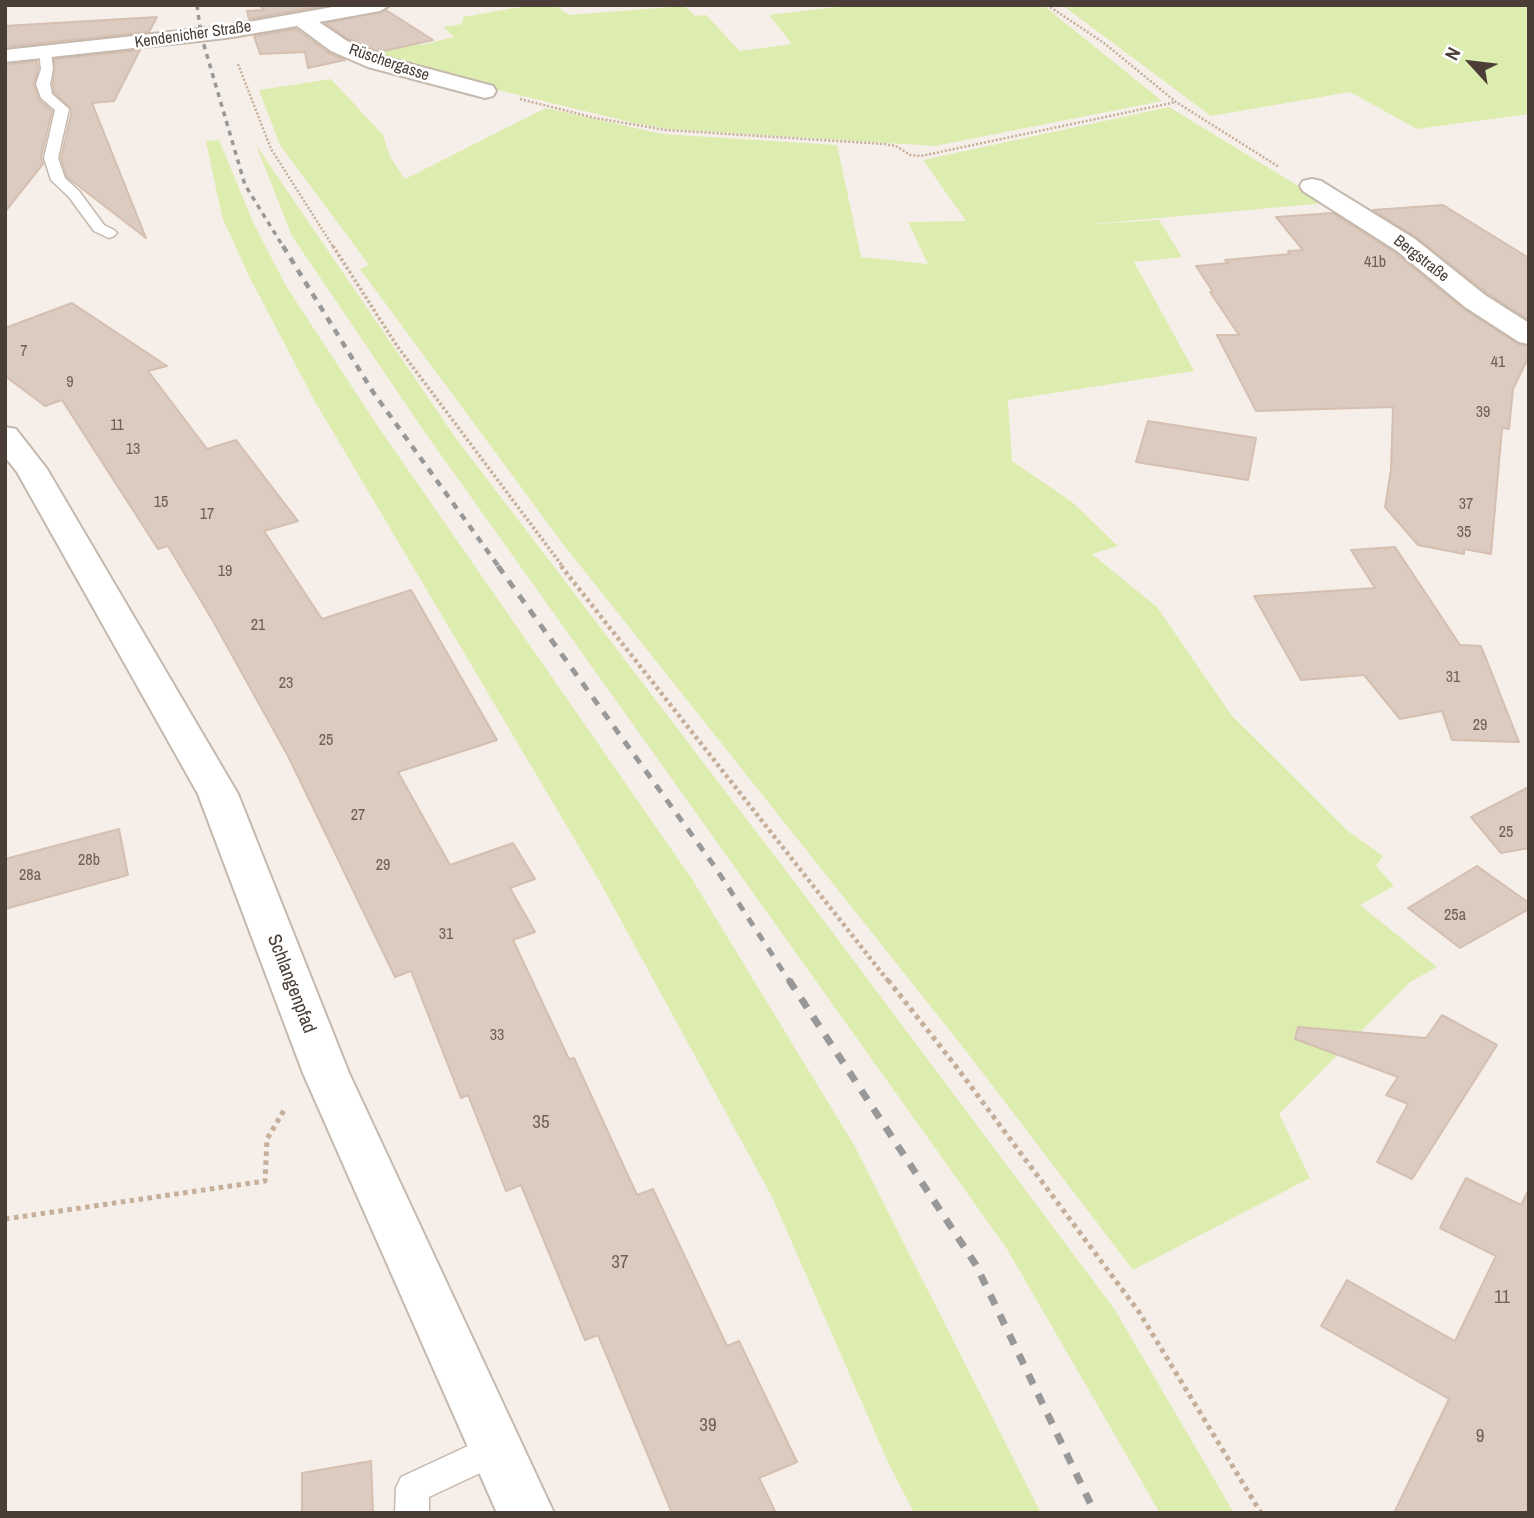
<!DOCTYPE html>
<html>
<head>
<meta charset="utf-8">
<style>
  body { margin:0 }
  #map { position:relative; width:1534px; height:1518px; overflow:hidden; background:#f6efe9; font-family:"Archivo Narrow",sans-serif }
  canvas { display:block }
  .frame { position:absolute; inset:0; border:7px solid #4a3e36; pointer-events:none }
  .north { position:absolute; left:1436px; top:28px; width:70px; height:70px; -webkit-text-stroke:5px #fff; paint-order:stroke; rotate:297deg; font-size:19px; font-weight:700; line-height:28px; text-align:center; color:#4a3e36 }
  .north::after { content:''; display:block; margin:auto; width:24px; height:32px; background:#4a3e36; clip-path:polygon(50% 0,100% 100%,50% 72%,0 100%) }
</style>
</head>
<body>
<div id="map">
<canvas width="1534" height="1518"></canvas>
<div class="frame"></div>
<div class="north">N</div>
</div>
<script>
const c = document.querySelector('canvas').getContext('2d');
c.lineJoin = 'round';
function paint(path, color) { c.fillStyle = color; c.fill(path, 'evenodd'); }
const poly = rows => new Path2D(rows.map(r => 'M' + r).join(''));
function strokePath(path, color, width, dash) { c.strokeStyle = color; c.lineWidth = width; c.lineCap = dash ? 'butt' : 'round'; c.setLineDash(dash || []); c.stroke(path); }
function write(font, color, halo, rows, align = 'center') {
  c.font = font + ' "Archivo Narrow",sans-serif'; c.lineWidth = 5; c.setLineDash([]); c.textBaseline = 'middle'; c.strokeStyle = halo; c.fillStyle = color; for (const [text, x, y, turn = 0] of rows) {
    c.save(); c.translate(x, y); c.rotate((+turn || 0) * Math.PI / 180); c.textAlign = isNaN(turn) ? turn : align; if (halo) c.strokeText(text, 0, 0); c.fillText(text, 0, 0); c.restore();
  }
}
const green = poly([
  [532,5,555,5,569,15,684,6,695,16,706,15,740,51,792,44,769,15,852,5,1043,5,1162,101,935,146,668,129,634,123,403,67,355,45,402,35,421,45,454,37,443,27,462,24,463,17],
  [1062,5,1529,5,1529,114,1417,129,1350,92,1211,116],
  [331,79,383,135,390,157,405,179,546,108,662,134,837,145,861,257,928,264,908,222,966,221,923,160,1169,107,1326,203,1081,225,1159,220,1182,257,1134,262,1194,371,1008,400,1012,461,1072,502,1118,546,1092,554,1157,607,1232,716,1348,831,1383,856,1376,866,1394,886,1360,905,1437,967,1410,982,1279,1114,1310,1178,1133,1270,966,1051,563,544,360,269,369,265,280,145,259,90],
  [219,140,253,222,286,286,379,428,692,879,854,1145,1041,1513,914,1513,887,1460,772,1197,600,882,314,400,249,276,222,217,206,141],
  [256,145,455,437,825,922,1115,1310,1234,1513,1160,1513,1007,1249,426,434,292,236]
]);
const building = poly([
  [259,5,328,5,249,19,247,11,264,10,259,5],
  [386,10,433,40,379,52,348,39,326,23,386,10],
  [157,17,149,32,5,47,5,26,157,17],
  [296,29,329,53,345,60,308,68,305,52,260,54,254,36,296,29],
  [140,50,114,101,92,103,146,238,67,177,61,158,72,110,54,93,53,84,54,59,140,50],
  [37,61,38,69,34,85,39,100,52,111,41,157,43,164,5,212,5,65,37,61],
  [1443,205,1529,258,1529,320,1487,293,1416,237,1373,210,1443,205],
  [1333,213,1395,253,1464,309,1518,344,1529,346,1529,356,1513,389,1509,429,1502,428,1491,554,1464,549,1464,554,1418,545,1385,507,1391,470,1393,407,1256,411,1217,335,1239,335,1210,292,1213,292,1196,266,1228,263,1225,260,1290,254,1288,251,1303,250,1276,217,1333,213],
  [72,303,167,366,148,371,207,449,236,440,298,521,264,531,322,619,411,590,497,740,398,772,450,865,513,843,535,879,510,888,535,932,513,940,569,1059,574,1058,637,1195,653,1189,727,1346,739,1341,797,1462,759,1478,776,1513,672,1513,598,1335,585,1340,521,1185,506,1191,468,1095,461,1098,411,971,395,977,288,756,213,621,168,546,158,549,62,400,45,406,5,376,5,328,72,303],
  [1148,421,1256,438,1248,480,1136,462,1148,421],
  [1395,547,1460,645,1481,646,1519,742,1452,740,1442,711,1400,719,1364,675,1301,680,1254,596,1375,588,1351,550,1395,547],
  [1529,787,1529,848,1501,853,1471,817,1529,787],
  [119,829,128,875,5,909,5,859,119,829],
  [1477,866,1529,903,1529,909,1460,948,1408,908,1477,866],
  [1442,1015,1497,1045,1412,1179,1377,1162,1408,1104,1386,1095,1398,1077,1295,1039,1298,1027,1426,1038,1442,1015],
  [1466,1178,1521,1205,1529,1189,1529,1513,1394,1513,1449,1399,1321,1326,1347,1280,1455,1341,1496,1256,1440,1228,1466,1178],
  [371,1461,373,1513,302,1513,302,1473,371,1461]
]);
const pathFar3 = poly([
  [1047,5,1104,43,1176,102,1279,167],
  [238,64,271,149,334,248],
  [520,99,595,118,666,130,884,144,896,146,910,155,921,156,1176,102]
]);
const pathFar2 = poly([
  [333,246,397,346,563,567]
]);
const pathFar1 = poly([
  [561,566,889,982]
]);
const path = poly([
  [888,980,955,1065,1139,1312,1261,1513],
  [5,1219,265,1181,267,1139,286,1107]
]);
const lane = poly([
  [45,48,51,52,53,69,50,84,52,94,69,109,58,158,65,178,79,191,104,225,114,230,117,233,114,236,109,238,94,231,69,197,51,180,44,158,55,110,41,98,36,84,41,69,39,52,45,48],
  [498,1432,510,1437,514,1448,510,1459,429,1497,429,1513,395,1513,396,1488,401,1477,498,1432]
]);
const street = poly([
  [344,5,390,5,380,11,319,22,347,41,384,57,493,86,496,91,493,96,485,98,368,67,331,51,297,26,226,38,5,62,5,50,226,26,344,5],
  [1312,179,1321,181,1415,239,1485,295,1529,323,1529,344,1519,342,1465,307,1397,251,1303,191,1300,186,1303,181,1312,179],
  [5,427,16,429,47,469,238,794,349,1073,554,1513,497,1513,303,1073,198,794,17,472,5,457,5,427]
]);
const railFar3 = poly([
  [197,5,201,35,245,185,284,248]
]);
const railFar2 = poly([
  [283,246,373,392,499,567]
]);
const railFar1 = poly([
  [498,566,715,867,790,982]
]);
const rail = poly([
  [789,980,976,1265,1095,1513]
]);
const farStreetnames = [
  ["Kendenicher Straße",193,35,-8],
  ["Rüschergasse",389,63,19],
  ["Bergstraße",1421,259,38]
];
const numberNames = [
  ["41b",1375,263],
  ["7",24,352],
  ["41",1498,363],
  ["9",70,383],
  ["39",1483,413],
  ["11",117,426],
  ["13",133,450],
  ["15",161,503],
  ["37",1466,505],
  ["17",207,515],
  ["35",1464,533],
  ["19",225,572],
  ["21",258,626],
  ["31",1453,678],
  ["23",286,684],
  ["29",1480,726],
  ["25",326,741],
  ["27",358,816],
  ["25",1506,833],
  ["28b",89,861],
  ["29",383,866],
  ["28a",30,876],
  ["25a",1455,916],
  ["31",446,935],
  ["33",497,1036]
];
const streetNames = [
  ["Schlangenpfad",291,984,69]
];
const nearNumbernames = [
  ["35",541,1123],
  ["37",620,1263],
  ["11",1502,1298],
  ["39",708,1426],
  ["9",1480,1437]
];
paint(green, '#ddedaf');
paint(building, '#dbcbc0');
strokePath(building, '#d4bfb0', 2);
strokePath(lane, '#c5b8ad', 3);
strokePath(street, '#c5b8ad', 4);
strokePath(pathFar3, '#c5ae9a', 2.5, [2, 2]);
strokePath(pathFar2, '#c5ae9a', 3.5, [2.5, 2.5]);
strokePath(pathFar1, '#c5ae9a', 4.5, [3.5, 3.5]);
strokePath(path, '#c5ae9a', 5, [4.5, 4.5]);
paint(lane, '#fff');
paint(street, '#fff');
strokePath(railFar3, '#989898', 3.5, [5, 5]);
strokePath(railFar2, '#989898', 4.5, [7, 7]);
strokePath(railFar1, '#989898', 5, [9, 9]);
strokePath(rail, '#989898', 7, [11, 11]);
write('16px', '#4a3e36', '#fff', farStreetnames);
write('16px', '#6e6158', null, numberNames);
write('19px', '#4a3e36', '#fff', streetNames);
write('19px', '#6e6158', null, nearNumbernames);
</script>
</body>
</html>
